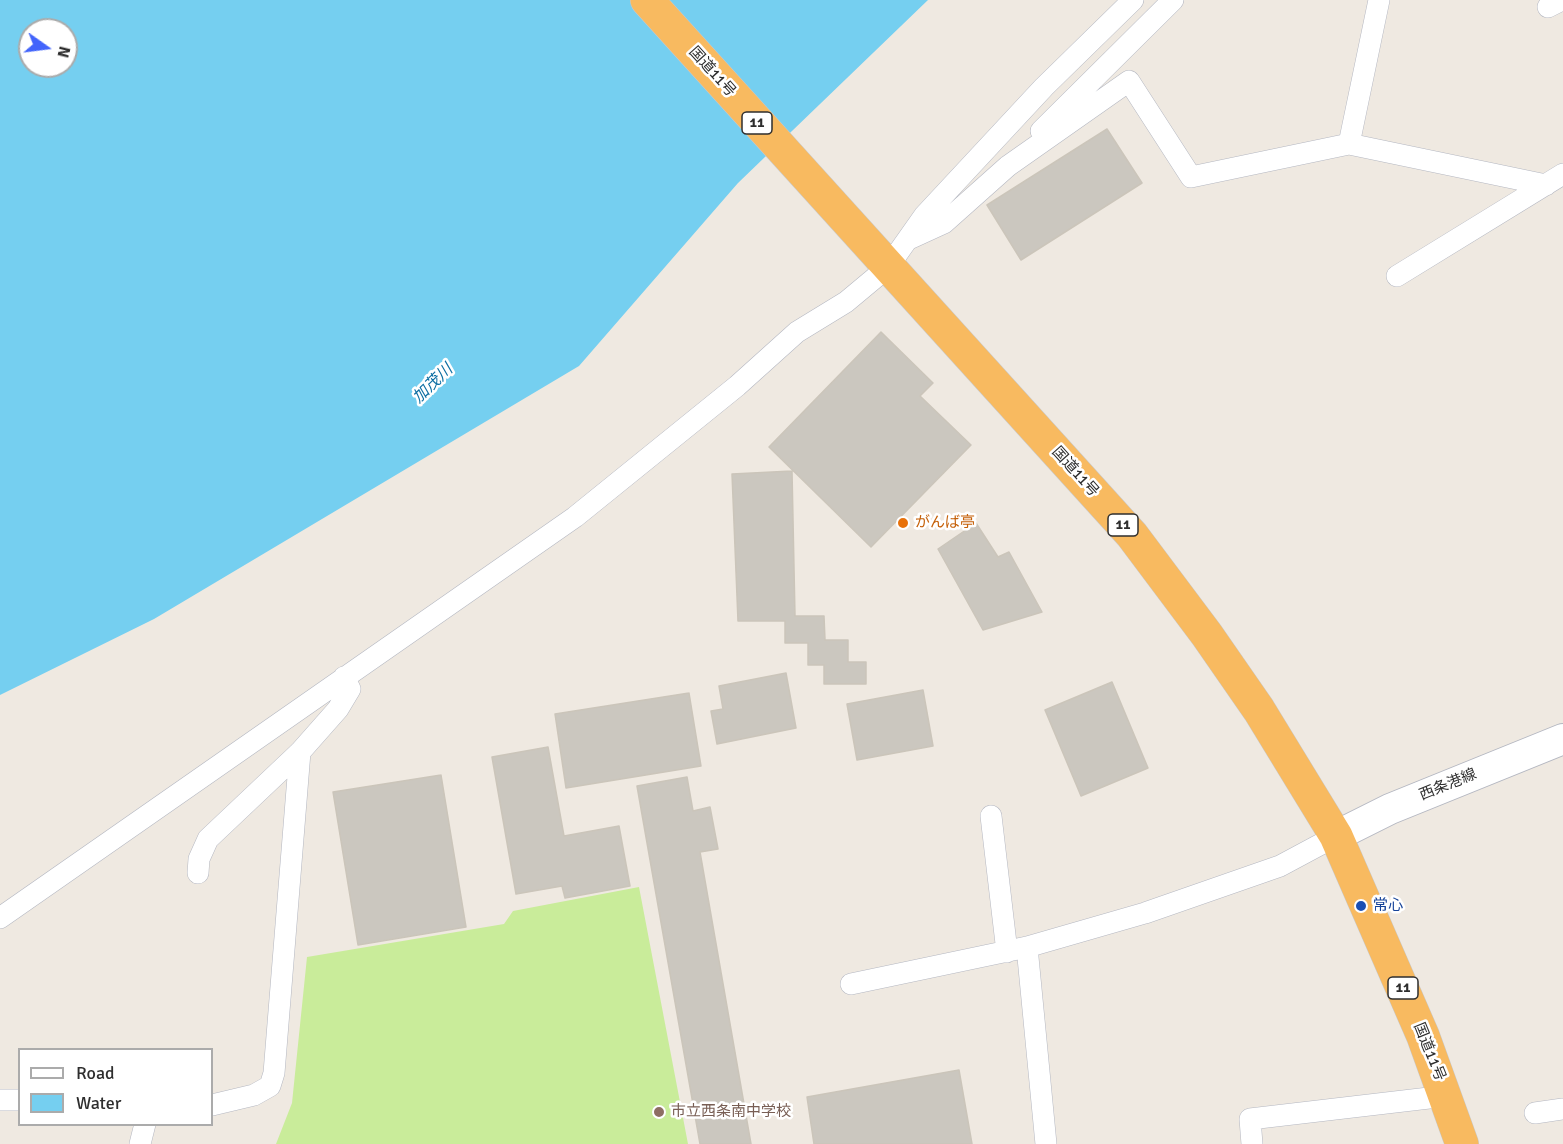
<!DOCTYPE html>
<html>
<head>
<meta charset="utf-8">
<style>
  body { margin:0 }
  #map { position:relative; width:1563px; height:1144px; overflow:hidden; background:#efe9e1; font-family:Signika,sans-serif }
  canvas { display:block }
  .legend { position:absolute; left:18px; top:1048px; width:195px; height:78px; box-sizing:border-box; background:#fff; border:2px solid #ababab; margin:0; padding:8px 10px; list-style:none; font-size:18px; color:#2e2e2e }
  .legend li { display:flex; align-items:center; gap:12px; height:30px }
  .legend b { width:30px; border:2px solid #ababab }
  .north { position:absolute; left:18px; top:18px; width:60px; height:60px; box-sizing:border-box; background:#fff; border:2px solid #ababab; border-radius:50%; rotate:104deg; font-size:16px; font-weight:700; line-height:24px; text-align:center; color:#2e2e2e }
  .north::after { content:''; display:block; margin:auto; width:21px; height:27px; background:#4264fb; clip-path:polygon(50% 0,100% 100%,50% 72%,0 100%) }
</style>
</head>
<body>
<div id="map">
<canvas width="1563" height="1144"></canvas>
<ul class="legend">
<li><b style="height:8px;background:#fff"></b>Road</li>
<li><b style="height:16px;background:#75cff0"></b>Water</li>
</ul>
<div class="north">N</div>
</div>
<script>
const c = document.querySelector('canvas').getContext('2d');
c.lineJoin = 'round';
function paint(path, color) { c.fillStyle = color; c.fill(path, 'evenodd'); }
const poly = rows => new Path2D(rows.map(r => 'M' + r).join(''));
function strokePath(path, color, width, dash) { c.strokeStyle = color; c.lineWidth = width; c.lineCap = dash ? 'butt' : 'round'; c.setLineDash(dash || []); c.stroke(path); }
function write(font, color, halo, rows, align = 'center') {
  c.font = font + ' Signika,"Noto Sans JP",sans-serif'; c.lineWidth = 5; c.setLineDash([]); c.textBaseline = 'middle'; c.strokeStyle = halo; c.fillStyle = color; for (const [text, x, y, turn = 0] of rows) {
    c.save(); c.translate(x, y); c.rotate((+turn || 0) * Math.PI / 180); c.textAlign = isNaN(turn) ? turn : align; if (halo) c.strokeText(text, 0, 0); c.fillText(text, 0, 0); c.restore();
  }
}
const pitch = poly([
  [639,887,688,1144,276,1144,292,1103,307,957,504,924,513,911]
]);
const water = poly([
  [0,0,928,0,738,183,579,366,154,619,0,695],
  [30,30,66,30,66,66,30,66]
]);
const building = poly([
  [1107,129,1142,183,1021,260,987,205,1107,129],
  [881,332,933,383,920,396,971,445,871,547,769,447,881,332],
  [792,471,795,616,824,616,825,640,848,640,848,662,866,662,866,684,824,684,824,665,808,665,808,643,785,643,785,621,738,621,732,474,792,471],
  [976,523,998,557,1009,552,1042,612,983,630,938,549,976,523],
  [786,673,796,728,717,744,711,711,723,709,719,686,786,673],
  [1112,682,1148,768,1081,796,1045,710,1112,682],
  [923,690,933,746,857,760,847,704,923,690],
  [689,693,701,766,566,788,555,714,689,693],
  [548,747,564,836,619,826,630,886,565,898,562,886,516,894,492,757,548,747],
  [441,775,466,927,358,945,333,792,441,775],
  [687,777,693,811,710,807,718,849,700,852,751,1144,700,1144,637,786,687,777],
  [959,1070,972,1144,814,1144,807,1097,959,1070]
]);
const minor = poly([
  [1548,7,1562,0],
  [1041,131,1173,0],
  [1349,144,1379,0],
  [909,239,944,223,1008,166,1129,81,1191,177,1349,144,1546,185],
  [1397,276,1563,174],
  [991,816,1007,952],
  [198,873,199,859,208,839,300,752,338,709,350,689,344,677],
  [0,918,575,517,737,386,797,332,846,302,888,267,924,216,1044,87,1133,0],
  [1027,947,1046,1144],
  [851,984,1027,947,1145,913,1280,866,1336,836],
  [0,1100,20,1100],
  [212,1105,254,1095,270,1086,274,1073,300,752],
  [1535,1113,1563,1109],
  [140,1144,145,1124],
  [1252,1144,1250,1119,1446,1096]
]);
const secondary = poly([
  [1336,836,1390,809,1563,739]
]);
const trunk = poly([
  [647,0,1132,535,1207,635,1259,710,1336,836,1423,1036,1462,1144]
]);
const markers = [
  [903,523,6,"#e8710a"],
  [1361,906,6,"#1a4fb4"],
  [659,1112,6,"#8d6e63"]
];
const shields = [
  [757,123,30],
  [1123,525,30],
  [1403,988,30]
];
const shieldNames = [
  ["11",757,123],
  ["11",1123,525],
  ["11",1403,988]
];
const streetNames = [
  ["国道11号",712,72,48],
  ["国道11号",1075,472,48],
  ["西条港線",1448,785,-22],
  ["国道11号",1429,1052,68]
];
const foodNames = [
  ["がんば亭",915,523]
];
const transitNames = [
  ["常心",1373,906]
];
const educationNames = [
  ["市立西条南中学校",671,1112]
];
const waterNames = [
  ["加茂川",433,384,-44]
];
paint(pitch, '#c9ec9a');
paint(water, '#75cff0');
paint(building, '#cbc7bf');
strokePath(building, '#cbc5ba', 1.5);
strokePath(minor, '#b4b7c1', 22);
strokePath(secondary, '#b4b7c1', 32);
strokePath(trunk, '#c9c9c9', 34);
strokePath(minor, '#fff', 21);
strokePath(secondary, '#fff', 30);
strokePath(trunk, '#f8ba60', 33);
for (const [x, y, r, color] of markers) { const dot = new Path2D(); dot.arc(x, y, r, 0, 2 * Math.PI); c.fillStyle = color; c.fill(dot); strokePath(dot, '#fff', 2); }
for (const [x, y, w] of shields) { const box = new Path2D(); box.roundRect(x - w / 2, y - 11, w, 22, 4.5); c.fillStyle = '#fff'; c.fill(box); strokePath(box, '#2e2e2e', 1.5); }
write('bold 14px', '#2e2e2e', null, shieldNames);
write('15px', '#2e2e2e', '#fff', streetNames);
write('15px', '#c56008', '#fff', foodNames, 'left');
write('15px', '#164399', '#fff', transitNames, 'left');
write('15px', '#785e54', '#fff', educationNames, 'left');
write('italic 16px', '#0d6fa3', '#fff', waterNames);
</script>
</body>
</html>
